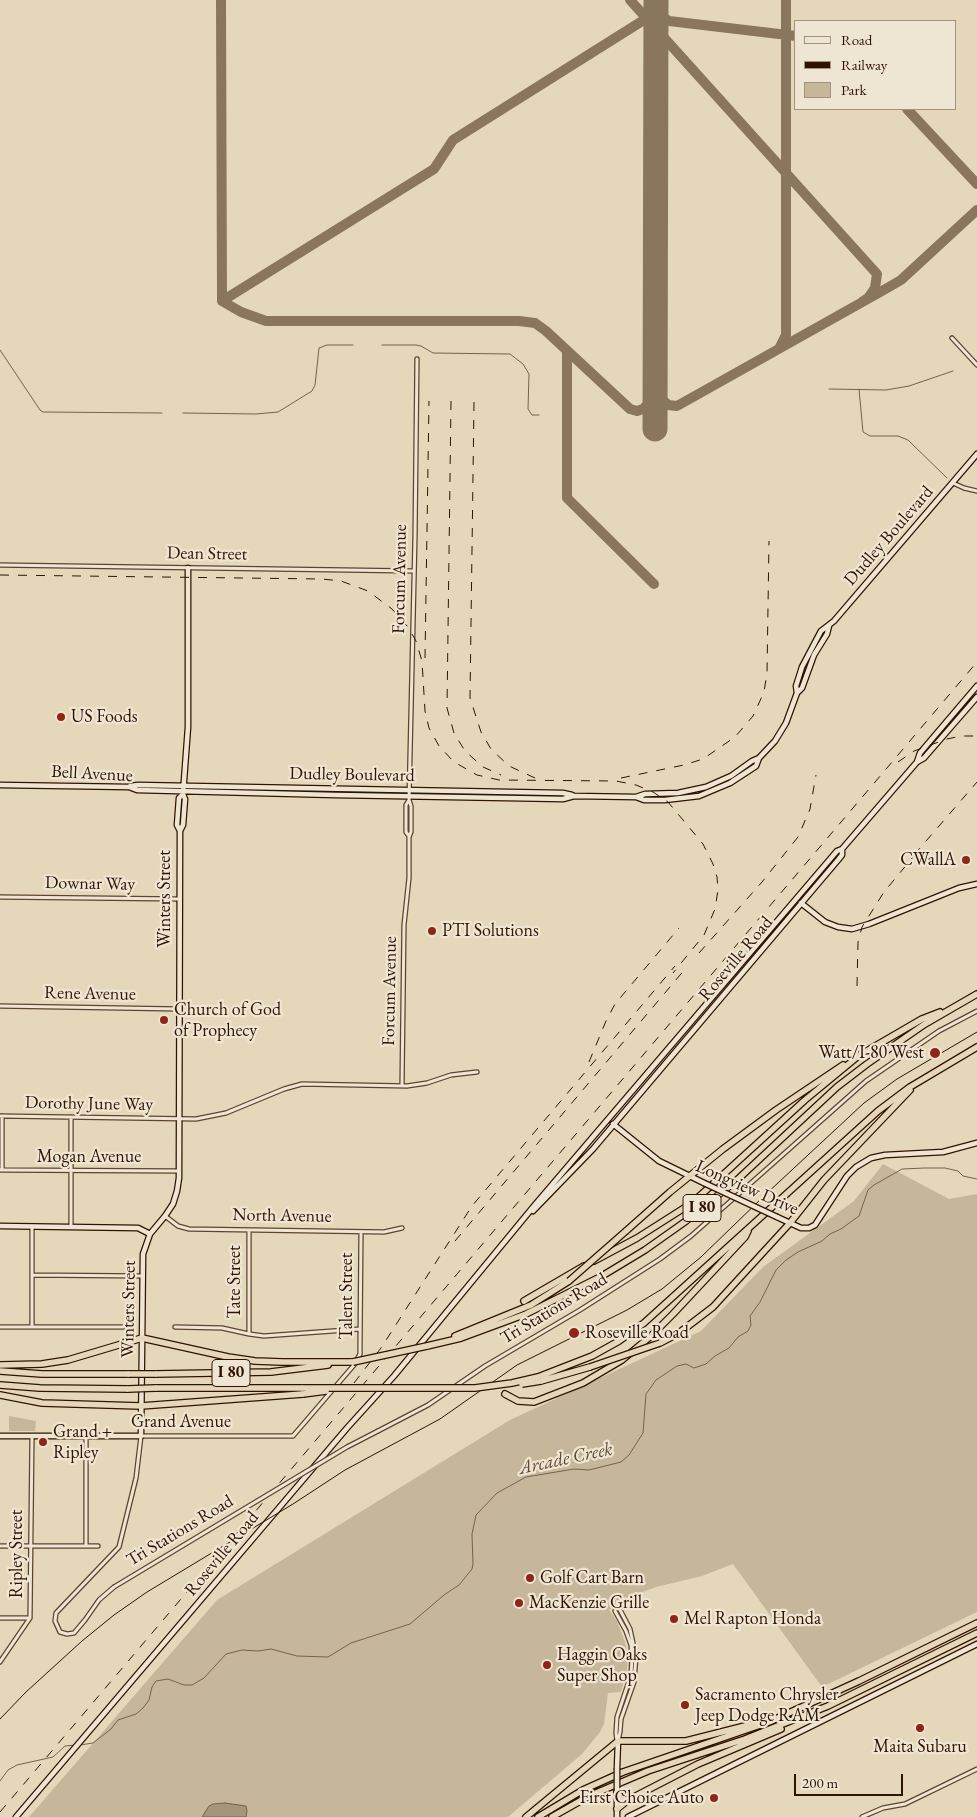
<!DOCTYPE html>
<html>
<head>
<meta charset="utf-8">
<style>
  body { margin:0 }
  #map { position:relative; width:977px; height:1817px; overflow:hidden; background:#e5d8ba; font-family:"EB Garamond",serif }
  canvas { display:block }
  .legend { position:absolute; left:794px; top:20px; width:162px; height:90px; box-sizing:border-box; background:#eee6d2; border:1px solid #a2927e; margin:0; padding:6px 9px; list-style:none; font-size:15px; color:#301300 }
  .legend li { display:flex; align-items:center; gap:10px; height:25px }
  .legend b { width:25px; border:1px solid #a2927e }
  .scale { position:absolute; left:794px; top:1774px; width:109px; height:22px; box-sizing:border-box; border:2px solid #301300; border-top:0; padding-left:6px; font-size:15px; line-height:18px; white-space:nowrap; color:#301300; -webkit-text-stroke:4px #eee6d2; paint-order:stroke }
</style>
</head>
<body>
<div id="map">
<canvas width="977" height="1817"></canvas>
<ul class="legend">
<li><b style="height:6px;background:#eee6d2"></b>Road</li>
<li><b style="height:6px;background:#301300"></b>Railway</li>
<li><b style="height:14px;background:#c6b79a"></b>Park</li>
</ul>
<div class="scale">200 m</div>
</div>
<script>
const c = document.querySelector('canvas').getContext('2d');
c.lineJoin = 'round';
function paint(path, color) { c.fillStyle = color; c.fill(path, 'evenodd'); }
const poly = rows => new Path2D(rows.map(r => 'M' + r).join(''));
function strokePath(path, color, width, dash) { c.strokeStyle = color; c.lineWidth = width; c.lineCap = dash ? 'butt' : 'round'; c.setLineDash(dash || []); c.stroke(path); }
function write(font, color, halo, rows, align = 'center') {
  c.font = font + ' "EB Garamond",serif'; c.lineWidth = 4.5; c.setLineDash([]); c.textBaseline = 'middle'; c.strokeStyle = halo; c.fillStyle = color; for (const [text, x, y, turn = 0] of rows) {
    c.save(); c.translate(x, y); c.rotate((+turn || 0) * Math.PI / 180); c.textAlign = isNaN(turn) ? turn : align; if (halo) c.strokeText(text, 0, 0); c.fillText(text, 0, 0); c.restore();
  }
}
const green = poly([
  [883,1164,949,1199,977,1194,977,1612,822,1687,733,1564,702,1576,656,1587,640,1593,609,1610,617,1621,625,1642,628,1656,627,1669,621,1692,608,1693,604,1724,600,1732,582,1754,508,1817,29,1817,217,1600,510,1420,701,1331,763,1267,854,1201],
  [9,1416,36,1421,35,1431,9,1431]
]);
const water = poly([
  [225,1803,246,1806,247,1811,246,1817,202,1817,209,1806,213,1804,225,1803]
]);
const stream = poly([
  [382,345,416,345,421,346,433,353,510,354,523,364,529,374,528,409,532,415,539,415],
  [0,350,40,410,43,412,162,413],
  [829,389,886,390,909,386,953,371],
  [859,389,863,432,870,436,898,436,908,440,947,478],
  [183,413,256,414,278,412,312,391,315,385,319,348,327,345,353,345],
  [80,1745,93,1743,111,1729,118,1720,136,1714,143,1708,149,1700,152,1687,156,1681,168,1679,184,1685,192,1685,204,1678,226,1654,242,1650,258,1651,271,1649,297,1656,328,1657,351,1643,410,1624,444,1595,459,1585,472,1569,473,1564,472,1534,476,1515,497,1493,526,1477,574,1469,589,1470,621,1462,629,1455,643,1433,646,1394,656,1380,677,1366,686,1364,694,1368,706,1364,715,1356,729,1348,738,1337,748,1331,751,1325,750,1316,760,1302,776,1270,786,1260,798,1252,822,1241,830,1234,841,1229,859,1216,868,1190,874,1185,902,1169,925,1168,945,1168,958,1171,963,1176,977,1179],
  [0,1781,8,1770,17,1765,53,1757,65,1746,76,1745]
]);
const taxiway = poly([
  [221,0,222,301],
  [630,0,877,274,875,288,868,298,862,302],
  [656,5,661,16,669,21,796,36],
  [907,109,977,184],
  [222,301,434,169,453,140,647,18,652,13,656,3,661,0],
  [222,301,241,312,266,321,519,321,535,323,546,331,630,409,637,411,643,409,655,397],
  [780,347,786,335,786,0],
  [567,351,567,498,654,584],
  [655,393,668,405,677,406,882,291,901,280,977,210]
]);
const runway = poly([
  [655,429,656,0]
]);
const street = poly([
  [952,338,977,365],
  [953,483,964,488,977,491],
  [0,565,414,571],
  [409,836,406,832,406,805,409,800],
  [0,897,179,899],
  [0,1006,179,1009],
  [402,1085,404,925,409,878,409,837,411,832,411,806,409,800,415,537,417,359],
  [0,1116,196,1119,226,1113,284,1089,302,1084,407,1086,427,1083,451,1075,477,1072],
  [2,1116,2,1170],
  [71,1117,71,1227],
  [0,1170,178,1171],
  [165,1216,178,1226,189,1229,384,1232,402,1228],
  [32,1275,142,1276],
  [0,1327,123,1327],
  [32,1327,32,1226],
  [175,1327,222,1328,249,1334,264,1336,360,1329],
  [249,1334,249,1230],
  [378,1431,428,1405,485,1366,580,1310,660,1259,691,1236,725,1206,866,1081,939,1031,977,1011],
  [0,1546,98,1546],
  [86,1546,86,1436],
  [114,1587,99,1600,85,1620,74,1633,67,1634,60,1632,55,1621,56,1613,119,1547,136,1478,141,1436,293,1436,354,1365,360,1354,360,1346,361,1232],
  [615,1611,626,1631,631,1645,632,1657,631,1675,617,1717,616,1733,617,1741],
  [0,1618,30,1618],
  [0,1662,30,1618,32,1436],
  [618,1741,620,1732,621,1719,634,1682,636,1657,630,1629,619,1608],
  [862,1817,883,1808,905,1804,977,1769]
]);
const secondary = poly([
  [797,693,796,686,802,667,821,631,834,621,977,454],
  [917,762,920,753,977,686],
  [0,785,129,787,137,790,335,795,563,799,574,796,636,797,645,794,678,793,706,787,731,776,752,761,759,758],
  [130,786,138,785,563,793,572,795],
  [636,797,644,800,665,800,699,796,730,783,756,766,759,758,775,741,786,723,797,693,802,688,814,655,827,634,829,626],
  [180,831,183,825,185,799,183,794,188,727,188,568],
  [801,903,825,922,838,927,852,929,869,924,959,888,977,884],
  [613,1124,659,1161,704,1183],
  [533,1211,593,1149,838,860,842,855,842,849,917,762,924,758,977,697],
  [777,1217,801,1228,809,1228,815,1225,847,1176,856,1167,871,1158,885,1155,943,1152,977,1143],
  [0,1226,138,1228,150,1234],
  [0,1436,141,1436,143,1254,150,1234,165,1216,173,1204,177,1191,179,1178,180,831,177,825,179,798,183,794],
  [617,1768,618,1741],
  [617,1791,617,1817],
  [16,1817,347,1428,394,1376,534,1206,837,851,842,849],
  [628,1817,977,1644]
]);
const highway = poly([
  [860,1055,922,1019,940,1012],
  [626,1231,670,1192,723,1149,776,1110,843,1065],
  [594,1261,637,1238,692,1203,805,1100,862,1053],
  [524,1301,584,1266],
  [455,1336,531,1305,569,1281],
  [660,1343,679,1333,713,1307,790,1223,824,1180,910,1090],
  [427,1346,461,1338,526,1314,602,1276,645,1250,686,1221,737,1180,837,1087,867,1064,925,1024,977,994],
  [0,1365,42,1364,68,1360,142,1338,228,1357,255,1361,282,1362,353,1362],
  [0,1371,42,1374,129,1374],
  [155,1374,271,1372,328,1365],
  [538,1377,592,1356,619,1341,644,1323,878,1111,910,1087,977,1047],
  [541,1381,590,1367],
  [0,1385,40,1388,128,1389],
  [155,1388,303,1388],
  [505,1394,518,1401,534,1402,583,1383,622,1360,651,1336,673,1314,745,1237,748,1231],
  [0,1395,42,1403,141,1406,303,1394],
  [617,1791,621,1798,628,1800],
  [617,1809,628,1800,698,1764,781,1729],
  [526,1817,618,1741,686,1741,757,1723],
  [538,1817,583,1790,623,1772,769,1722,859,1681,977,1623],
  [552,1817,589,1796,648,1771,745,1739,828,1706,977,1633]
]);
const tram = poly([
  [0,1719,26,1692,82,1641,114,1615,147,1592,293,1504,345,1470,440,1419,517,1365,627,1310,662,1289,701,1257,765,1195,864,1103,897,1079,977,1032]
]);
const rail = poly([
  [451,401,447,708,454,733,465,751,483,767,501,775],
  [474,402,470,698,481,732,491,749,509,766,535,778],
  [0,575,322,579,341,581,368,591,392,609,408,627,416,641,422,661,425,711,429,728,439,746,454,762,477,775,499,780,616,781,636,785,653,792,668,802,703,844,713,864,717,877,718,890,715,909,704,935,673,973],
  [425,658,429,401],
  [898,762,914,751,947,739,961,736,977,736],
  [621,778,684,765,703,759,735,737,753,716,764,692,767,673,769,541],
  [914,855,977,782],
  [699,953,762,882,798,837,810,809,816,775],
  [857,986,858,942,862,927,884,892,918,851],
  [589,1062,606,1021,615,1004,679,928],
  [455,1241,686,968],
  [354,1383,381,1348,472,1206,675,966],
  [0,1812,977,662]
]);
const streetBridge = poly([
  [114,1587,347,1447,378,1431]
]);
const secondaryBridge = poly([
  [704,1183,777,1217],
  [617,1791,617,1768]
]);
const highwayBridge = poly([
  [569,1281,626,1231],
  [353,1362,427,1346],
  [590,1367,660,1343],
  [129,1374,155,1374],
  [522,1384,541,1381],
  [303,1388,475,1388,512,1383,538,1377],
  [128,1389,155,1388],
  [303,1394,326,1391]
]);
const markers = [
  [61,717,5,"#8f2418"],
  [966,860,5,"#8f2418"],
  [432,931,5,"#8f2418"],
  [164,1020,5,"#8f2418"],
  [935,1053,6,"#8f2418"],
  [574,1333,6,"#8f2418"],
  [43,1442,5,"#8f2418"],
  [530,1578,5,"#8f2418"],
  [519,1603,5,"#8f2418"],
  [674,1619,5,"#8f2418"],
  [547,1665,5,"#8f2418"],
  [685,1705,5,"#8f2418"],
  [920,1728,5,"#8f2418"],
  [714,1798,5,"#8f2418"]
];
const shields = [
  [702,1208,38],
  [231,1373,38]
];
const shieldNames = [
  ["I 80",702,1208],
  ["I 80",231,1373]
];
const streetNames = [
  ["Dudley Boulevard",889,536,-49],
  ["Dean Street",207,554,1],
  ["Forcum Avenue",400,579,-89],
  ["Bell Avenue",92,774,3],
  ["Dudley Boulevard",352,775,1],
  ["Downar Way",90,884,1],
  ["Winters Street",165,899,-90],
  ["Roseville Road",736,959,-50],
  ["Forcum Avenue",390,991,-89],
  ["Rene Avenue",90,994,1],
  ["Dorothy June Way",89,1104,1],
  ["Mogan Avenue",89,1157],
  ["Longview Drive",747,1188,24],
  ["North Avenue",282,1216,1],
  ["Tate Street",235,1282,-90],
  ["Talent Street",347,1296,-90],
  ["Winters Street",129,1309,-89],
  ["Tri Stations Road",554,1309,-31],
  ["Grand Avenue",181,1422],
  ["Tri Stations Road",180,1531,-31],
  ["Ripley Street",17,1554,-90],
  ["Roseville Road",222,1554,-50]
];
const poiNames = [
  ["US Foods",71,717],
  ["CWallA",956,860,"right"],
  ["PTI Solutions",442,931],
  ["Church of God",174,1010],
  ["of Prophecy",174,1031],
  ["Watt/I-80 West",924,1053,"right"],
  ["Roseville Road",585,1333],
  ["Grand +",53,1432],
  ["Ripley",53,1453],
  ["Golf Cart Barn",540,1578],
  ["MacKenzie Grille",529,1603],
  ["Mel Rapton Honda",684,1619],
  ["Haggin Oaks",557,1655],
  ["Super Shop",557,1676],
  ["Sacramento Chrysler",695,1695],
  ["Jeep Dodge RAM",695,1716],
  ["Maita Subaru",920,1747,"center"],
  ["First Choice Auto",704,1798,"right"]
];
const waterNames = [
  ["Arcade Creek",566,1459,-12]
];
paint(green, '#c6b79a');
paint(water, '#a7957b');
strokePath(water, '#77614a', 1);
strokePath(stream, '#77614a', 1);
strokePath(taxiway, '#8a765d', 10);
strokePath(runway, '#8a765d', 25);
strokePath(street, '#5d442e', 5.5);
strokePath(secondary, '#301300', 7);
strokePath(highway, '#301300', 8);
strokePath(street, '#eee6d2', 3);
strokePath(secondary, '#eee6d2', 4.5);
strokePath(highway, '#e5d8ba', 5.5);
strokePath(tram, '#301300', 1);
strokePath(rail, '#301300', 1, [9, 9]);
strokePath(streetBridge, '#5d442e', 5.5, []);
strokePath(secondaryBridge, '#301300', 7, []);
strokePath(highwayBridge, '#301300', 8, []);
strokePath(streetBridge, '#eee6d2', 3);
strokePath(secondaryBridge, '#eee6d2', 4.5);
strokePath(highwayBridge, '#e5d8ba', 5.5);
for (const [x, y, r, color] of markers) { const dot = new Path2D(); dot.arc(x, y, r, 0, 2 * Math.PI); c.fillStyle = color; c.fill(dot); strokePath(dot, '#eee6d2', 2); }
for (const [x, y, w] of shields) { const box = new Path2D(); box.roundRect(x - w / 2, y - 13.5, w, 27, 4); c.fillStyle = '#eee6d2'; c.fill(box); strokePath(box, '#301300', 1); }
write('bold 16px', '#301300', null, shieldNames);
write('18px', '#301300', '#eee6d2', streetNames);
write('18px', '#301300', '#eee6d2', poiNames, 'left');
write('italic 19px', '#604731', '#eee6d2', waterNames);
</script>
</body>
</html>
